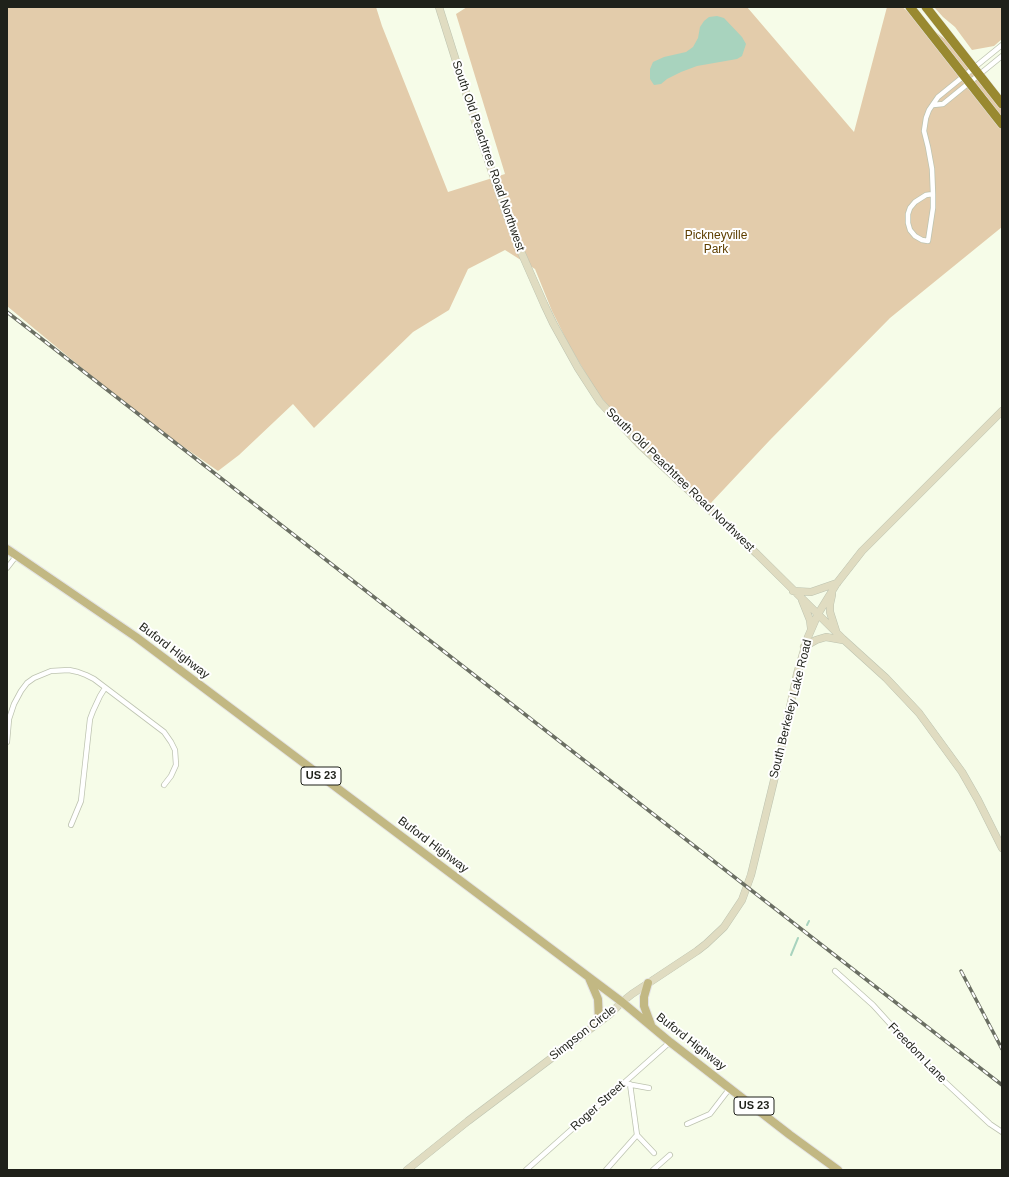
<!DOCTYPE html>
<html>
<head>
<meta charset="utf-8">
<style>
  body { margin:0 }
  #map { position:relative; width:1009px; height:1177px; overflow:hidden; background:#f6fce8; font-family:Helvetica,sans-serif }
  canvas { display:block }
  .frame { position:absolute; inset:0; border:8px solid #1f211a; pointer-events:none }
</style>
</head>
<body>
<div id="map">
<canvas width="1009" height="1177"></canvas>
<div class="frame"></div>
</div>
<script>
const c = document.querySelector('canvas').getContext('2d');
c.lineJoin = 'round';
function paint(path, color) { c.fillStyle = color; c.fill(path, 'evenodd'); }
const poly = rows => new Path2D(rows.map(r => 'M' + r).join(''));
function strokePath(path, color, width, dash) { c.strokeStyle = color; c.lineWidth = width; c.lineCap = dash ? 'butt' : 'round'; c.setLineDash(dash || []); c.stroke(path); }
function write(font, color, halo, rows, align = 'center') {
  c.font = font + ' Helvetica,sans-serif'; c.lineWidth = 4; c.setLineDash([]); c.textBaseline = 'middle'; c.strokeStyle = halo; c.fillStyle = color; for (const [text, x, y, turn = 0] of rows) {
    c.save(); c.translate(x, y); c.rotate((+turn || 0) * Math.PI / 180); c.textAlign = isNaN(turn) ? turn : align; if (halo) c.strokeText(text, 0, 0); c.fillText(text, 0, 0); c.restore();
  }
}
const green = poly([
  [7,7,376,7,382,26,448,192,505,174,456,14,467,7,747,7,854,132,887,7,902,7,949,42,1002,110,1002,227,890,318,770,440,709,505,625,426,610,409,595,389,569,345,552,311,535,269,505,250,468,269,449,310,413,332,314,428,293,404,239,455,218,471,141,417,7,306],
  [934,7,972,7,973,8,1002,7,1002,39,994,46,972,50,955,27,943,17]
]);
const water = poly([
  [717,16,724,18,742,37,746,44,742,56,737,59,697,66,681,72,667,79,661,84,654,85,650,79,650,69,653,62,664,57,686,52,693,47,698,38,700,27,704,21,709,17]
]);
const stream = poly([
  [807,925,809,921],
  [791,955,798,938]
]);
const street = poly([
  [933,105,943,104,1002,56],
  [933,194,926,195,915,202,910,208,908,214,908,223,910,230,915,236,922,240,928,241,933,208,933,194,932,169,928,147,924,131,926,118,929,110,938,97,1002,45],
  [7,568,17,555],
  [7,742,9,719,14,704,21,691,27,683,34,678,51,671,69,670,78,672,86,675,94,679,164,732,171,742,175,750,176,765,171,776,164,785],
  [71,825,81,801,90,719,93,711,100,696,105,688],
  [835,971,873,1005,931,1069,990,1124,1002,1132],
  [627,1084,649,1088],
  [687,1124,710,1114,730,1088],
  [637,1135,654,1153],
  [526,1170,670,1042],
  [606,1170,637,1135,630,1084],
  [653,1170,670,1155]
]);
const secondary = poly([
  [439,7,479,134,505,210,518,245,544,304,553,323,578,368,600,402,639,444,757,554,843,639,886,678,919,713,962,772,978,800,1002,848],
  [793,591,811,592,837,583],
  [832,595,830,604,830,612,836,631],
  [802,600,810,620,811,628],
  [804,647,816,640,826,637,843,640],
  [407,1170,468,1121,610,1014,622,1002,632,994,697,951,706,944,724,927,742,900,751,875,778,764,797,674,808,637,818,614,837,583,862,551,1002,411]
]);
const primary = poly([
  [7,549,136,637,622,1002,670,1042,790,1135,838,1170],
  [589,978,598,999,599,1021],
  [648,983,644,997,644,1006,651,1025]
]);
const highway = poly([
  [910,7,1002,124],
  [926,7,1002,104]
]);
const rail = poly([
  [7,312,1002,1085],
  [961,971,1002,1049]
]);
const shields = [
  [321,776,40],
  [754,1106,40]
];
const shieldNames = [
  ["US 23",321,776],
  ["US 23",754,1106]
];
const streetNames = [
  ["South Old Peachtree Road Northwest",488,156,71],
  ["South Old Peachtree Road Northwest",680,480,44],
  ["Buford Highway",174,651,37],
  ["South Berkeley Lake Road",791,709,-76],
  ["Buford Highway",433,845,37],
  ["Simpson Circle",583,1033,-38],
  ["Buford Highway",691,1042,38],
  ["Freedom Lane",917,1053,46],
  ["Roger Street",598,1106,-42]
];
const parkNames = [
  ["Pickneyville",716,236],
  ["Park",716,250]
];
paint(green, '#e3ccab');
paint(water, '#a8d3be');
strokePath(stream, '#a8d3be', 2);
strokePath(street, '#bdc3b0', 6);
strokePath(secondary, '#bdc3b0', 8);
strokePath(primary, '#e4e4e4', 10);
strokePath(highway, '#e4e4e4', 10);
strokePath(street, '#fff', 4.5);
strokePath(secondary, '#e0dcc1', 7);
strokePath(primary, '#c2b883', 8);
strokePath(highway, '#998930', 9);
strokePath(rail, '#6b6f63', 3.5);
strokePath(rail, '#fff', 2, [6]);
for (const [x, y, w] of shields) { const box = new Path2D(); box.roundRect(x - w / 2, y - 9, w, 18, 3); c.fillStyle = '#fff'; c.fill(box); strokePath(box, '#1f211a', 1); }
write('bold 11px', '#1f211a', null, shieldNames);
write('12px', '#1f211a', '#fff', streetNames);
write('12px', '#5e3e00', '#fff', parkNames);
</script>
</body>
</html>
